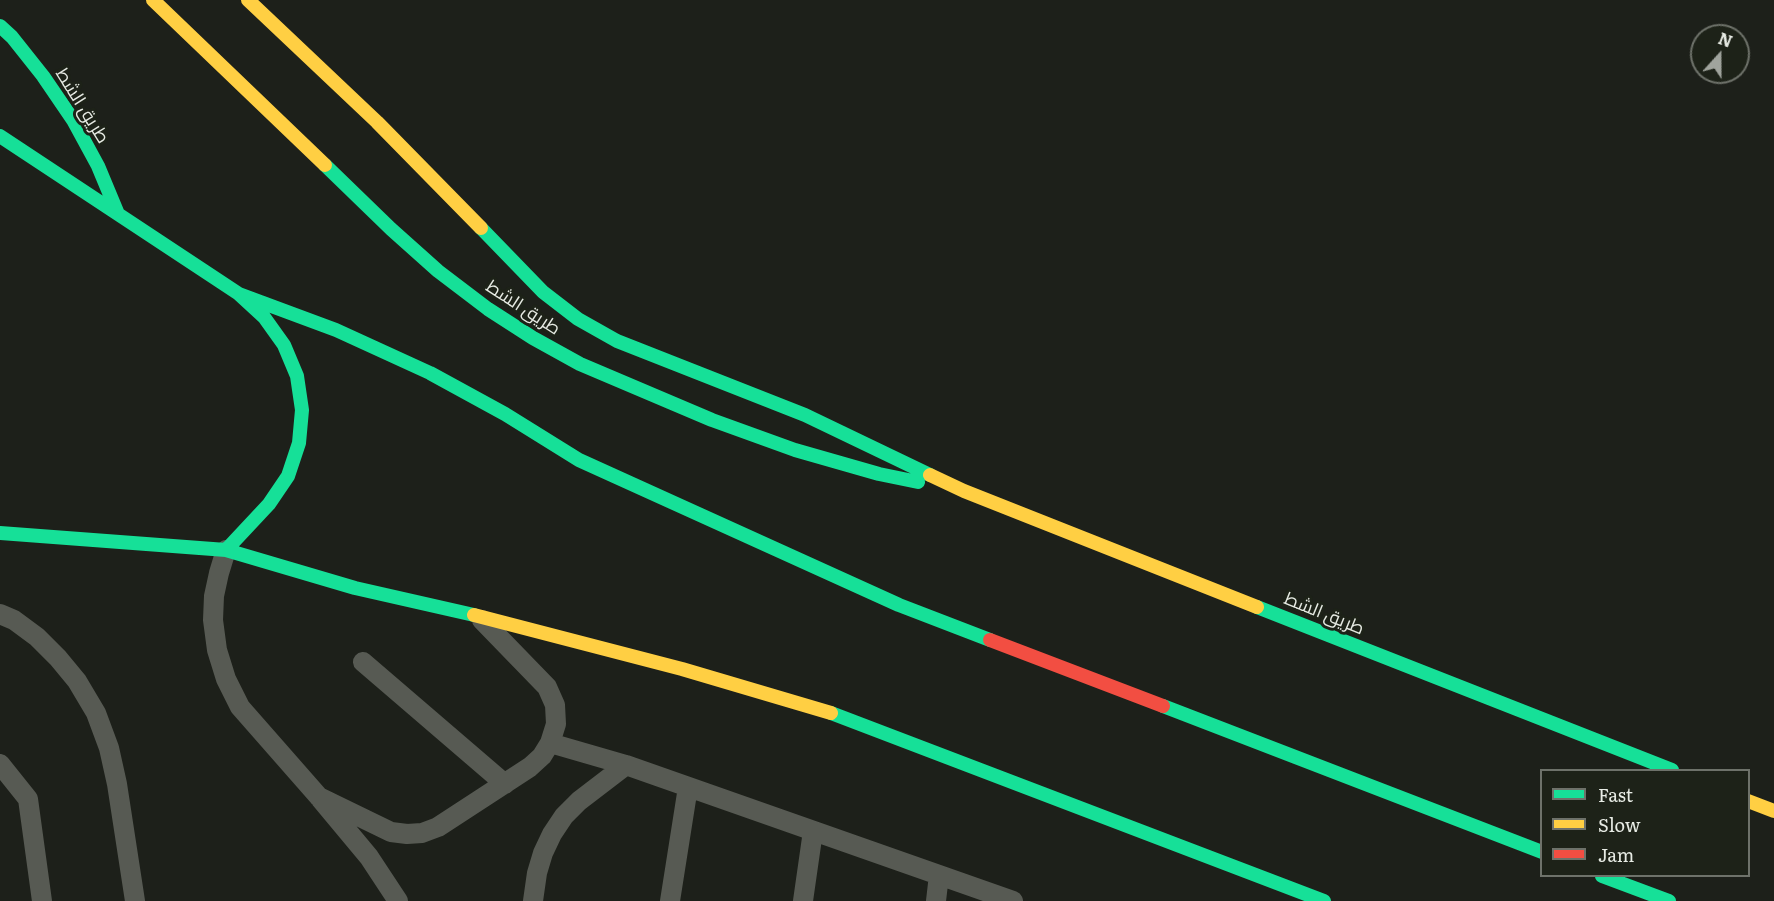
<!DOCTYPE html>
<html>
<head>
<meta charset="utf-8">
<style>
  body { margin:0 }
  #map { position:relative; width:1774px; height:901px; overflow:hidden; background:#1d201a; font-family:Literata,serif }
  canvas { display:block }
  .legend { position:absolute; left:1540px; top:769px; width:210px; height:108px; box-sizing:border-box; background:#1d2218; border:2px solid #6e726a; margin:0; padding:8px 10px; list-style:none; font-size:18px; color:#e7ebe4 }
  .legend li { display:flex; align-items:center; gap:12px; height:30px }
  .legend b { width:30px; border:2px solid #6e726a }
  .north { position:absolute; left:1690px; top:24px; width:60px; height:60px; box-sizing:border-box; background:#1d2218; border:2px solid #6e726a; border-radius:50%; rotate:21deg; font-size:16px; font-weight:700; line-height:24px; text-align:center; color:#e7ebe4 }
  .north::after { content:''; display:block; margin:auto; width:21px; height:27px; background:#a0a49d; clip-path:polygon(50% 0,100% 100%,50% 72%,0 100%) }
</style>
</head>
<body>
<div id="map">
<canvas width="1774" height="901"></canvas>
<ul class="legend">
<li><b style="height:8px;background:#16e098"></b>Fast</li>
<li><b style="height:8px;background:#ffcf43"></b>Slow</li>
<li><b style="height:8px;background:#f24e42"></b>Jam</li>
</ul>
<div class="north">N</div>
</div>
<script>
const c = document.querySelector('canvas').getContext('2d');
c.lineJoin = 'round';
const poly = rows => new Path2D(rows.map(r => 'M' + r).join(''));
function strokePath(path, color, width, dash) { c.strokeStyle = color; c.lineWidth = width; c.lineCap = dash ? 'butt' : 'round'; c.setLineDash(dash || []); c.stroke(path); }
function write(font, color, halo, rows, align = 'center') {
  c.font = font + ' Literata,Cairo,serif'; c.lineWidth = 6; c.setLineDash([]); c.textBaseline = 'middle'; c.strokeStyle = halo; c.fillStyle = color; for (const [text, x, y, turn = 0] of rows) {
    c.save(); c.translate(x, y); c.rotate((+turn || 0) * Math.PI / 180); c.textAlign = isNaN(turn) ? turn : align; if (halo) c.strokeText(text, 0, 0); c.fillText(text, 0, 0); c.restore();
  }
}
const lane = poly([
  [226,550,219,573,214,596,213,620,217,650,226,679,240,707,319,797,369,857,398,901],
  [0,614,14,620,37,637,58,658,77,681,96,713,109,748,117,784,135,901],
  [363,662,505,784],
  [550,743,626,765,1013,901],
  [0,764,28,799,42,901],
  [319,797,391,832,407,834,422,833,438,827,530,767,542,756,550,743,556,724,555,705,547,687,482,620],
  [533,901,537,873,543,853,552,834,564,816,579,801,626,765],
  [670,901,688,787],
  [803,901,813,831],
  [936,901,939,875]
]);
const fast = poly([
  [0,26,12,37,43,76,73,120,98,166,118,214],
  [0,136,239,294,264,317,284,345,297,376,302,410,299,443,288,476,269,504,226,550],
  [325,165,391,229,438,271,488,309,533,338,580,364,712,420,795,450,879,474,918,482],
  [481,228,543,292,578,319,617,341,805,415,930,475],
  [239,294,336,330,430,373,505,414,579,460,899,605,990,640],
  [0,533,226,550,355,588,474,615],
  [1257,607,1672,770],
  [1163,706,1542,852],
  [831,713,1324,901],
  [1602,876,1669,901]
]);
const slow = poly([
  [153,0,325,165],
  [248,0,377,122,481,228],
  [930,475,964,491,1257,607],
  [474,615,682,669,831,713],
  [1748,801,1774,811]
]);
const jam = poly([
  [990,640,1163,706]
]);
const streetNames = [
  ["طريق الشط",82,106,58],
  ["طريق الشط",523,308,33],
  ["طريق الشط",1324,614,22]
];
strokePath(lane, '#575a53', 20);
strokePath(fast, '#16e098', 14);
strokePath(slow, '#ffcf43', 14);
strokePath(jam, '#f24e42', 14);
write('18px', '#e7ebe4', '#1d2218', streetNames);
</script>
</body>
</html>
